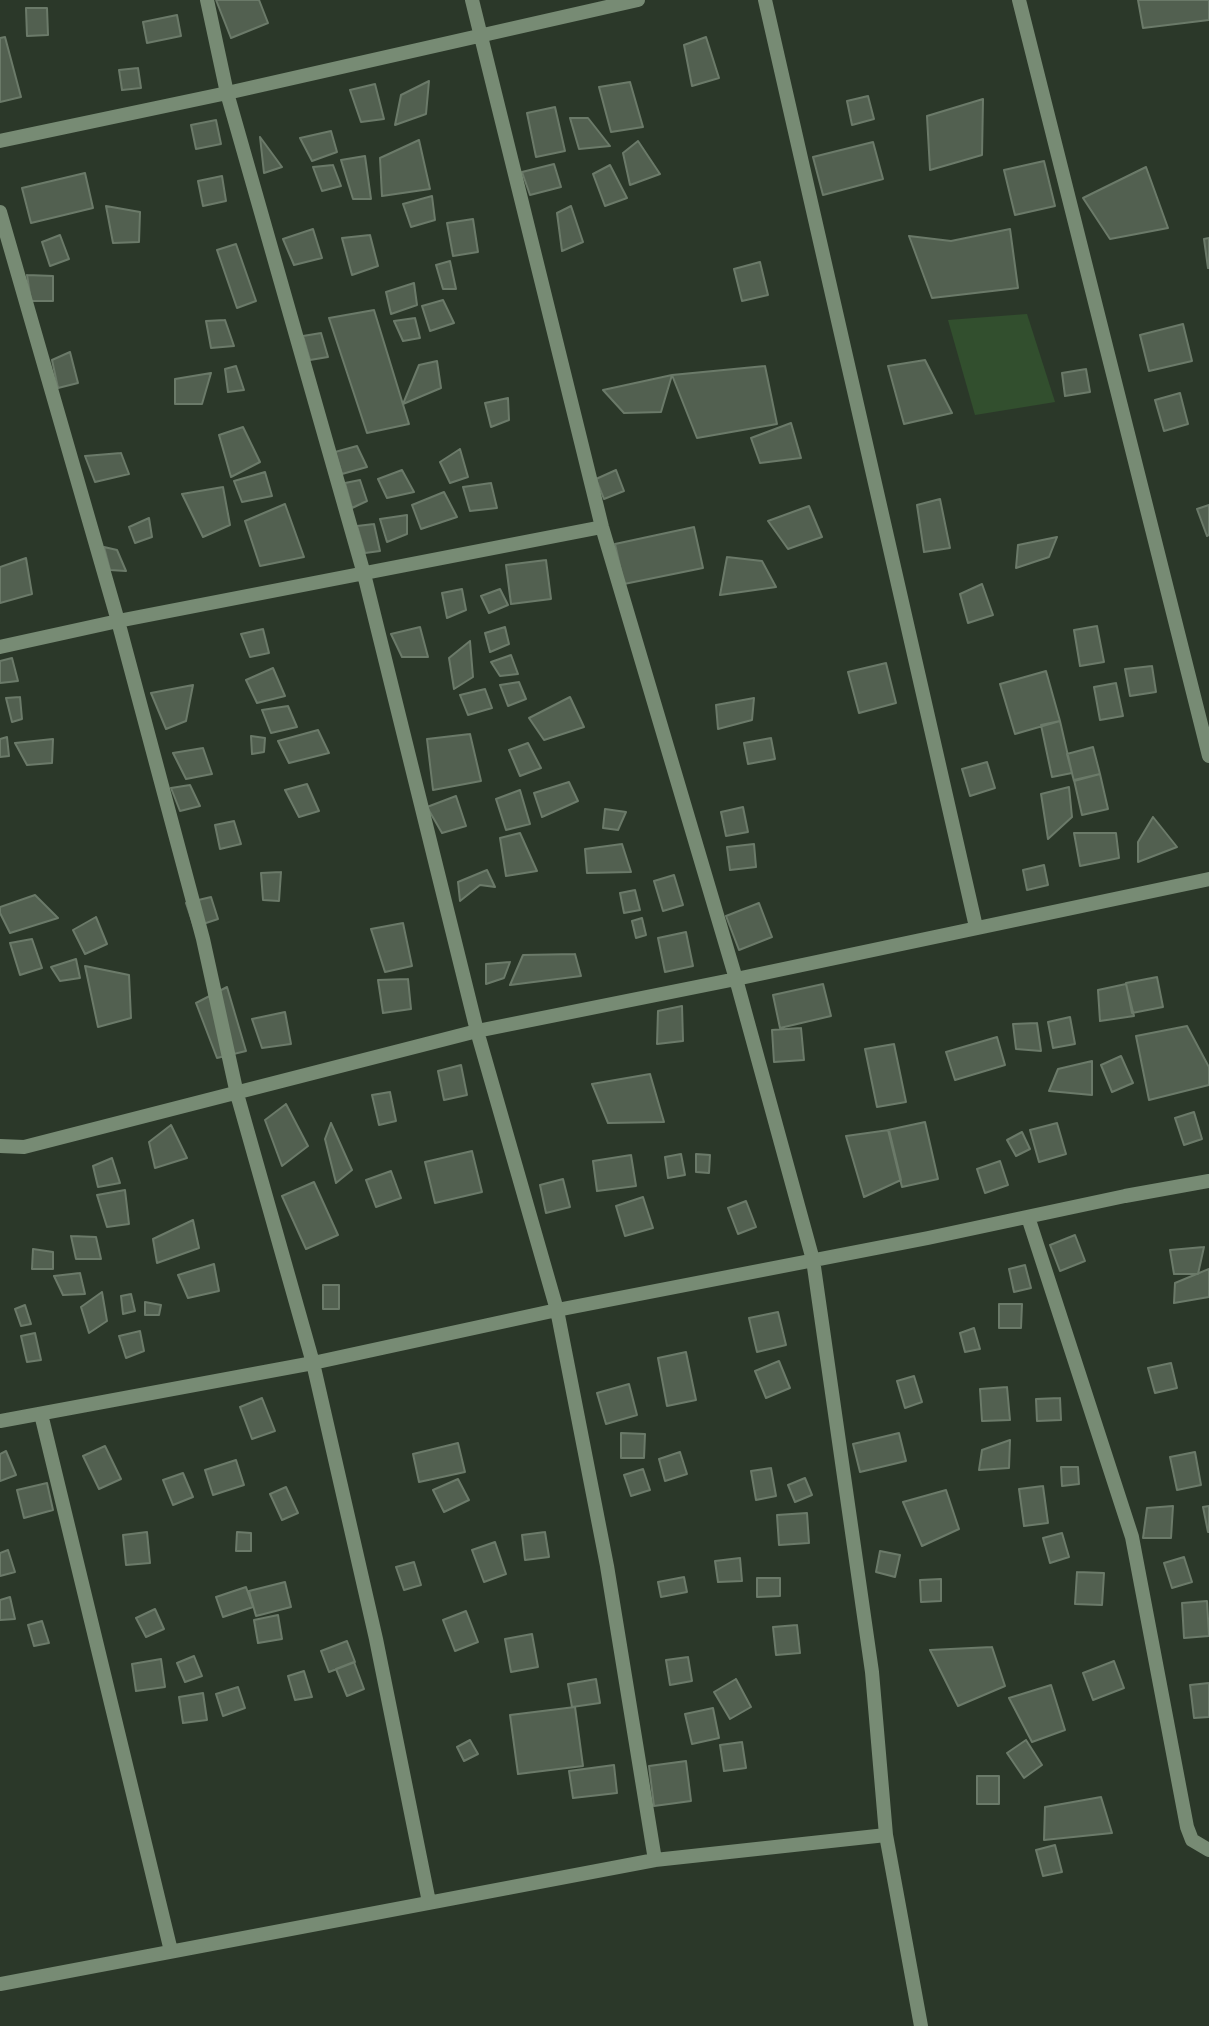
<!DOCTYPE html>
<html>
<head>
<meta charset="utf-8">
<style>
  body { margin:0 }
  canvas { display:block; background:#2b3829 }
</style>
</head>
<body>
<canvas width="1209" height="2026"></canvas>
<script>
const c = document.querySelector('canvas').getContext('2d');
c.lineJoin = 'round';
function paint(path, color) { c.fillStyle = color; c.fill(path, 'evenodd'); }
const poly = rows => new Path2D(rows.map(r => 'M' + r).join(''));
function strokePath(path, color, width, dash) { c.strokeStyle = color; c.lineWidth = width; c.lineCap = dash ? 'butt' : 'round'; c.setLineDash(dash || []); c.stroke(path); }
const green = poly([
  [1027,314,1055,402,975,415,948,320]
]);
const building = poly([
  [216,0,259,0,268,23,231,38,216,0],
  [1138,0,1209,0,1209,20,1143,28,1138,0],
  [26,8,47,8,48,35,27,36,26,8],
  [177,15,181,36,147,43,143,22,177,15],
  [5,37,21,97,0,102,0,38,5,37],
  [706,37,719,78,692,86,684,45,706,37],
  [138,68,141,88,122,90,119,70,138,68],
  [429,81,426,114,395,125,401,95,429,81],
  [630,82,643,127,611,132,599,87,630,82],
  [375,84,384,119,361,122,350,90,375,84],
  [868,96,874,119,852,125,847,101,868,96],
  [983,99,982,155,930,170,927,116,983,99],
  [555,107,565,151,536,157,527,113,555,107],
  [570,118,588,118,610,146,579,149,570,118],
  [216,120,221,144,196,149,191,125,216,120],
  [331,131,337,152,312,161,300,138,331,131],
  [260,137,282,167,264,173,260,137],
  [419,140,430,189,382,196,380,158,419,140],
  [638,141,660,174,630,185,623,153,638,141],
  [873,142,883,179,823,195,813,157,873,142],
  [365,156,371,199,353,199,341,160,365,156],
  [1044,161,1055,206,1015,215,1004,170,1044,161],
  [554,164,561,187,530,195,522,172,554,164],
  [333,165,341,186,322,191,313,167,333,165],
  [610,165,627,198,605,206,593,174,610,165],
  [1146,167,1168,228,1110,239,1083,198,1146,167],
  [85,173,93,208,31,223,22,188,85,173],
  [222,176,226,201,203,206,198,181,222,176],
  [432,196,435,220,411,227,403,204,432,196],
  [106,206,140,212,139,242,113,243,106,206],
  [571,206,583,242,562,251,557,213,571,206],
  [473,219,478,252,453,256,447,223,473,219],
  [313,229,322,258,294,265,283,239,313,229],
  [1010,229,1018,288,932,298,909,236,951,241,1010,229],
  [60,235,69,259,50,266,42,242,60,235],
  [370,235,378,266,352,275,342,238,370,235],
  [1209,238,1209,268,1208,268,1204,239,1209,238],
  [236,244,256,301,237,308,217,250,236,244],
  [450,261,456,289,443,289,436,265,450,261],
  [760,262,768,295,742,301,734,269,760,262],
  [27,275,53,276,53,301,31,301,27,275],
  [414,283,417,305,391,314,386,292,414,283],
  [443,300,454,323,430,331,422,306,443,300],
  [374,310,409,424,367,433,329,318,374,310],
  [415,318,420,338,403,341,394,321,415,318],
  [225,320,234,346,211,348,206,321,225,320],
  [1183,324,1192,361,1149,371,1140,335,1183,324],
  [321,333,328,357,310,360,303,336,321,333],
  [70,352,78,383,58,388,52,360,70,352],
  [925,360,952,413,904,424,888,366,925,360],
  [437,361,441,388,403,404,419,365,437,361],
  [236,366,244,390,228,392,225,369,236,366],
  [765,366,777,424,697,438,672,375,765,366],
  [1086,369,1090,392,1065,396,1062,373,1086,369],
  [211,373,202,404,175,404,175,379,211,373],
  [672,375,661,412,624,413,603,390,672,375],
  [1180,393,1188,424,1164,431,1155,400,1180,393],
  [508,398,509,420,491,427,485,403,508,398],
  [791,423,801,458,760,463,751,438,791,423],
  [243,427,260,462,231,477,219,435,243,427],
  [357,446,367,467,342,474,335,452,357,446],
  [460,449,468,477,450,483,440,462,460,449],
  [121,453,129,474,95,482,85,456,121,453],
  [402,470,414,492,387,498,378,479,402,470],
  [616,470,624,491,604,499,596,479,616,470],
  [265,472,272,496,242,502,234,481,265,472],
  [360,480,367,501,352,508,345,483,360,480],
  [491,483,497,508,470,511,463,487,491,483],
  [223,487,230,525,203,537,182,494,223,487],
  [444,492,457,517,421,529,412,505,444,492],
  [940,499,950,548,924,552,917,505,940,499],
  [285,504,304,557,260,566,245,521,285,504],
  [1209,505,1209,535,1207,536,1197,509,1209,505],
  [809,506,822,537,788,549,768,521,809,506],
  [407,515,407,534,387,542,380,519,407,515],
  [149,518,152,537,135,543,129,527,149,518],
  [374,524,380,551,365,553,357,526,374,524],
  [694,527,703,568,624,584,615,544,694,527],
  [1057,537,1049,557,1016,568,1018,545,1057,537],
  [104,547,117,550,126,571,110,570,104,547],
  [727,557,762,561,776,587,720,595,727,557],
  [26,558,32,594,0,603,0,567,26,558],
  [546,560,551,599,511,604,506,565,546,560],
  [982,584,993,615,968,623,960,594,982,584],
  [462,589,466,610,447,618,442,593,462,589],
  [500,589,508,605,489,613,481,596,500,589],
  [1097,626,1104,662,1080,666,1074,630,1097,626],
  [420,627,428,657,402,657,391,634,420,627],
  [505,627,509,644,490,652,485,633,505,627],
  [263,629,269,653,250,657,241,634,263,629],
  [470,641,473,677,454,689,449,658,470,641],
  [511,655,518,674,500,676,491,662,511,655],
  [12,658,18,681,0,683,0,661,12,658],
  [886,663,896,703,859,713,848,672,886,663],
  [1152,666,1156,692,1130,696,1125,669,1152,666],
  [273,668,285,696,257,703,246,680,273,668],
  [1046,671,1060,721,1015,734,1000,684,1046,671],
  [519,682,526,699,508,706,500,685,519,682],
  [1116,683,1123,716,1100,720,1094,687,1116,683],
  [193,685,186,721,166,729,151,693,193,685],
  [485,689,492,708,468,715,460,695,485,689],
  [20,697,22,719,12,722,6,698,20,697],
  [570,697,584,727,544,740,529,718,570,697],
  [754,698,752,720,718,729,716,705,754,698],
  [288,706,297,727,271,733,262,710,288,706],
  [1060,721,1072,773,1052,777,1041,725,1060,721],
  [318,730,329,753,289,763,278,741,318,730],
  [470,734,481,781,433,790,427,739,470,734],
  [251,736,265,738,264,752,252,754,251,736],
  [7,737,9,756,0,757,0,739,7,737],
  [771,738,775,759,748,764,744,743,771,738],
  [53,739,52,763,27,765,15,743,53,739],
  [528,743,541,768,520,776,509,750,528,743],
  [1093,747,1100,774,1074,781,1067,754,1093,747],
  [203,748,212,774,186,779,173,753,203,748],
  [987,762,995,788,970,796,962,769,987,762],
  [1100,774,1108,809,1082,815,1074,780,1100,774],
  [569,782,578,801,542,817,534,793,569,782],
  [307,784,319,811,299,817,285,790,307,784],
  [190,785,200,806,180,811,171,788,190,785],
  [1069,787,1072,817,1048,839,1041,794,1069,787],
  [520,790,530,824,506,830,496,799,520,790],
  [456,796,466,826,442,833,427,807,456,796],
  [743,807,748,832,726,836,721,812,743,807],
  [605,809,626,812,618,830,603,828,605,809],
  [1153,817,1177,847,1138,862,1138,842,1153,817],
  [234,821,241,844,220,849,215,825,234,821],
  [520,833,537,871,506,876,500,838,520,833],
  [1074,833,1116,833,1119,858,1080,866,1074,833],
  [622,844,631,872,587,873,585,849,622,844],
  [754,844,756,867,730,870,727,847,754,844],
  [1044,865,1048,885,1027,890,1023,870,1044,865],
  [487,870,495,887,480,885,460,901,458,882,487,870],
  [281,872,279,901,263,900,261,873,281,872],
  [674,875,683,905,663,911,654,881,674,875],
  [635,890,640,910,624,913,620,893,635,890],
  [35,895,58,918,10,933,0,913,0,907,35,895],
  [211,897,218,919,194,927,186,903,211,897],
  [759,903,772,937,739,950,726,916,759,903],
  [96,917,107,944,85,954,73,930,96,917],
  [642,918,646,935,636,938,632,921,642,918],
  [403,923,412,966,385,972,371,929,403,923],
  [686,932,693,966,665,972,658,938,686,932],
  [32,939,42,968,20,975,10,943,32,939],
  [575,954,581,976,510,985,523,955,575,954],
  [76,959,80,978,60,981,51,967,76,959],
  [510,962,504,978,486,984,486,964,510,962],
  [85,966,129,975,131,1018,98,1027,85,966],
  [1157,977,1163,1007,1132,1013,1126,983,1157,977],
  [408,979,411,1009,383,1013,378,980,408,979],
  [823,984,831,1016,780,1028,773,995,823,984],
  [1126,984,1134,1016,1100,1021,1098,990,1126,984],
  [227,987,246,1051,217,1058,196,1003,227,987],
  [682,1006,683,1041,657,1044,658,1011,682,1006],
  [285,1012,291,1044,262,1048,252,1019,285,1012],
  [1070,1017,1075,1044,1053,1048,1048,1022,1070,1017],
  [1037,1023,1041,1051,1016,1049,1013,1024,1037,1023],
  [1187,1026,1209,1067,1209,1085,1149,1100,1136,1036,1187,1026],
  [801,1028,804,1060,774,1062,772,1030,801,1028],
  [997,1037,1005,1065,955,1080,946,1052,997,1037],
  [894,1044,906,1102,877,1107,865,1049,894,1044],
  [1121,1056,1133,1083,1112,1092,1101,1065,1121,1056],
  [1092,1061,1092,1095,1049,1091,1058,1069,1092,1061],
  [461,1065,467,1095,444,1100,438,1071,461,1065],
  [650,1074,664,1122,608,1123,592,1084,650,1074],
  [390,1092,396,1121,379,1125,372,1095,390,1092],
  [286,1104,308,1146,282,1166,265,1120,286,1104],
  [1194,1112,1202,1139,1184,1145,1175,1118,1194,1112],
  [925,1122,938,1179,902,1187,888,1130,925,1122],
  [331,1123,352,1170,336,1183,325,1139,331,1123],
  [1057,1123,1066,1154,1039,1162,1030,1130,1057,1123],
  [171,1125,187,1158,155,1168,149,1142,171,1125],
  [889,1130,901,1180,864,1197,846,1136,889,1130],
  [1022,1132,1030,1149,1016,1156,1007,1140,1022,1132],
  [472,1151,482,1192,435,1203,425,1162,472,1151],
  [681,1154,685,1175,668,1178,665,1157,681,1154],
  [696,1154,710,1155,709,1173,696,1172,696,1154],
  [631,1155,636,1186,597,1191,593,1161,631,1155],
  [112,1158,120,1183,98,1187,93,1166,112,1158],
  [1000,1161,1008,1185,985,1193,977,1169,1000,1161],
  [391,1171,401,1198,376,1207,366,1180,391,1171],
  [563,1179,570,1207,546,1213,540,1185,563,1179],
  [314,1182,338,1235,306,1249,282,1196,314,1182],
  [125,1190,129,1224,107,1227,97,1195,125,1190],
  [643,1197,653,1228,625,1236,616,1206,643,1197],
  [746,1201,756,1227,738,1234,728,1208,746,1201],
  [193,1220,199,1248,157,1263,153,1239,193,1220],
  [1075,1235,1085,1261,1060,1271,1050,1245,1075,1235],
  [71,1236,96,1237,101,1259,76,1259,71,1236],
  [1204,1247,1198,1274,1174,1274,1170,1250,1204,1247],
  [33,1249,53,1252,53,1269,32,1269,33,1249],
  [214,1264,219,1291,188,1298,178,1275,214,1264],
  [1025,1265,1031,1288,1014,1292,1009,1269,1025,1265],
  [1209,1269,1209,1297,1174,1303,1175,1283,1209,1269],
  [80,1273,85,1294,63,1295,54,1276,80,1273],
  [323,1285,339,1285,339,1309,323,1309,323,1285],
  [102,1292,107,1321,89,1333,81,1307,102,1292],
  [131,1294,135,1311,123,1314,121,1296,131,1294],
  [145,1302,161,1305,159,1315,145,1315,145,1302],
  [999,1304,1022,1304,1021,1328,999,1328,999,1304],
  [25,1305,31,1324,21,1326,15,1309,25,1305],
  [778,1312,786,1345,757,1352,749,1318,778,1312],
  [974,1328,980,1349,965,1352,960,1333,974,1328],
  [140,1331,144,1351,126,1358,119,1336,140,1331],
  [35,1333,41,1360,27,1362,21,1336,35,1333],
  [686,1352,696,1400,667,1406,658,1358,686,1352],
  [779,1361,790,1388,766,1398,755,1371,779,1361],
  [1171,1363,1177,1388,1155,1393,1148,1368,1171,1363],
  [914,1376,922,1402,905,1408,897,1381,914,1376],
  [629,1384,637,1415,606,1424,597,1393,629,1384],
  [1007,1387,1010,1420,982,1421,980,1389,1007,1387],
  [262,1398,275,1431,252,1439,240,1407,262,1398],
  [1060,1398,1061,1420,1037,1421,1036,1399,1060,1398],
  [621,1433,645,1434,644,1458,621,1458,621,1433],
  [899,1433,906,1461,860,1472,853,1444,899,1433],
  [1010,1440,1009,1468,979,1470,982,1450,1010,1440],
  [458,1443,465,1472,419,1482,413,1454,458,1443],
  [105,1446,121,1479,99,1489,83,1456,105,1446],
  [6,1451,16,1475,0,1481,0,1454,6,1451],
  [680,1452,687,1474,665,1481,659,1459,680,1452],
  [1195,1452,1201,1485,1177,1490,1170,1457,1195,1452],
  [236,1460,244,1485,213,1495,205,1470,236,1460],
  [1061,1467,1078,1467,1079,1484,1062,1486,1061,1467],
  [771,1468,776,1496,756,1500,751,1471,771,1468],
  [643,1469,650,1490,631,1496,624,1475,643,1469],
  [183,1473,193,1497,173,1505,163,1480,183,1473],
  [805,1478,812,1495,795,1502,788,1485,805,1478],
  [458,1479,469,1500,444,1512,433,1490,458,1479],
  [47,1483,53,1510,24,1518,17,1490,47,1483],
  [1043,1486,1048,1523,1024,1526,1019,1489,1043,1486],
  [286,1487,298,1513,282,1520,270,1494,286,1487],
  [946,1490,959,1529,922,1546,903,1502,946,1490],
  [1173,1506,1171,1538,1143,1538,1147,1508,1173,1506],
  [1209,1506,1209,1532,1208,1532,1203,1507,1209,1506],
  [807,1513,809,1543,779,1545,777,1515,807,1513],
  [147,1532,150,1563,126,1565,123,1535,147,1532],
  [237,1532,251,1533,251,1551,236,1551,237,1532],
  [545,1532,549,1557,525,1560,522,1535,545,1532],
  [1062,1533,1069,1557,1050,1563,1043,1538,1062,1533],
  [495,1542,506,1574,484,1582,472,1550,495,1542],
  [8,1550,15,1572,0,1576,0,1553,8,1550],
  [880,1551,900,1555,895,1577,876,1572,880,1551],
  [1184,1557,1192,1582,1172,1588,1164,1563,1184,1557],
  [740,1558,742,1581,718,1582,715,1561,740,1558],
  [414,1562,421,1585,404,1590,396,1567,414,1562],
  [1077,1572,1104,1573,1102,1605,1075,1604,1077,1572],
  [684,1577,687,1592,661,1597,658,1582,684,1577],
  [757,1578,780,1578,780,1596,757,1597,757,1578],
  [941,1579,941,1601,921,1602,920,1580,941,1579],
  [285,1582,291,1607,256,1616,249,1591,285,1582],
  [246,1587,253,1607,223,1617,216,1597,246,1587],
  [10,1597,15,1619,0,1620,0,1600,10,1597],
  [1207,1601,1209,1636,1184,1638,1182,1603,1207,1601],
  [155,1609,164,1629,146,1637,136,1618,155,1609],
  [466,1611,478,1642,455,1651,443,1620,466,1611],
  [278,1615,282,1639,258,1643,254,1620,278,1615],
  [42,1621,49,1643,34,1646,28,1625,42,1621],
  [797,1625,800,1653,776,1655,773,1627,797,1625],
  [532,1634,538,1667,511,1672,505,1639,532,1634],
  [347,1641,355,1662,329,1672,321,1651,347,1641],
  [992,1647,1005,1686,958,1706,930,1650,992,1647],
  [194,1656,202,1676,185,1682,177,1663,194,1656],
  [688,1657,692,1681,670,1685,666,1660,688,1657],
  [161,1659,165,1687,136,1691,132,1664,161,1659],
  [1114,1661,1124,1688,1093,1700,1083,1673,1114,1661],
  [354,1662,364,1689,347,1696,336,1669,354,1662],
  [304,1671,312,1697,295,1700,288,1676,304,1671],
  [596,1679,600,1703,572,1707,568,1684,596,1679],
  [736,1679,751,1707,730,1719,714,1692,736,1679],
  [1209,1683,1209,1717,1194,1718,1190,1685,1209,1683],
  [1051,1685,1065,1730,1032,1742,1009,1698,1051,1685],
  [238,1687,245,1708,223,1716,216,1694,238,1687],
  [203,1693,207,1720,183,1723,179,1697,203,1693],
  [575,1707,583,1766,518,1774,510,1715,575,1707],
  [713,1708,719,1738,692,1744,685,1714,713,1708],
  [470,1740,478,1754,464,1761,457,1747,470,1740],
  [1026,1740,1042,1765,1024,1778,1007,1753,1026,1740],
  [742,1742,746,1768,724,1771,720,1745,742,1742],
  [686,1761,691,1801,654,1806,649,1766,686,1761],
  [614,1765,617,1793,573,1798,569,1771,614,1765],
  [977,1776,999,1776,999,1804,977,1804,977,1776],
  [1101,1797,1112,1833,1044,1840,1045,1807,1101,1797],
  [1055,1845,1062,1872,1043,1876,1036,1850,1055,1845]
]);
const street = poly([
  [207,0,227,93,364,574,477,1031,557,1310,607,1566,655,1860],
  [472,0,602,527,736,979,813,1260,872,1672,886,1835,921,2026],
  [765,0,976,927],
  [1019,0,1209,756],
  [0,141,227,93,638,0],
  [0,212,118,621,203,939,237,1094,313,1363,376,1639,429,1902],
  [0,647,118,621,602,527],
  [0,1146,24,1147,477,1031,736,979,1209,879],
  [1028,1217,1132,1537,1187,1827,1192,1840,1209,1850],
  [41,1414,171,1951],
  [0,1421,313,1363,557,1310,928,1238,1125,1196,1209,1181],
  [0,1984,655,1860,886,1835]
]);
paint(green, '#324f2e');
paint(building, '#526050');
strokePath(building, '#6b7a69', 2);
strokePath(street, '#778b74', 14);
</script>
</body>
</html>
